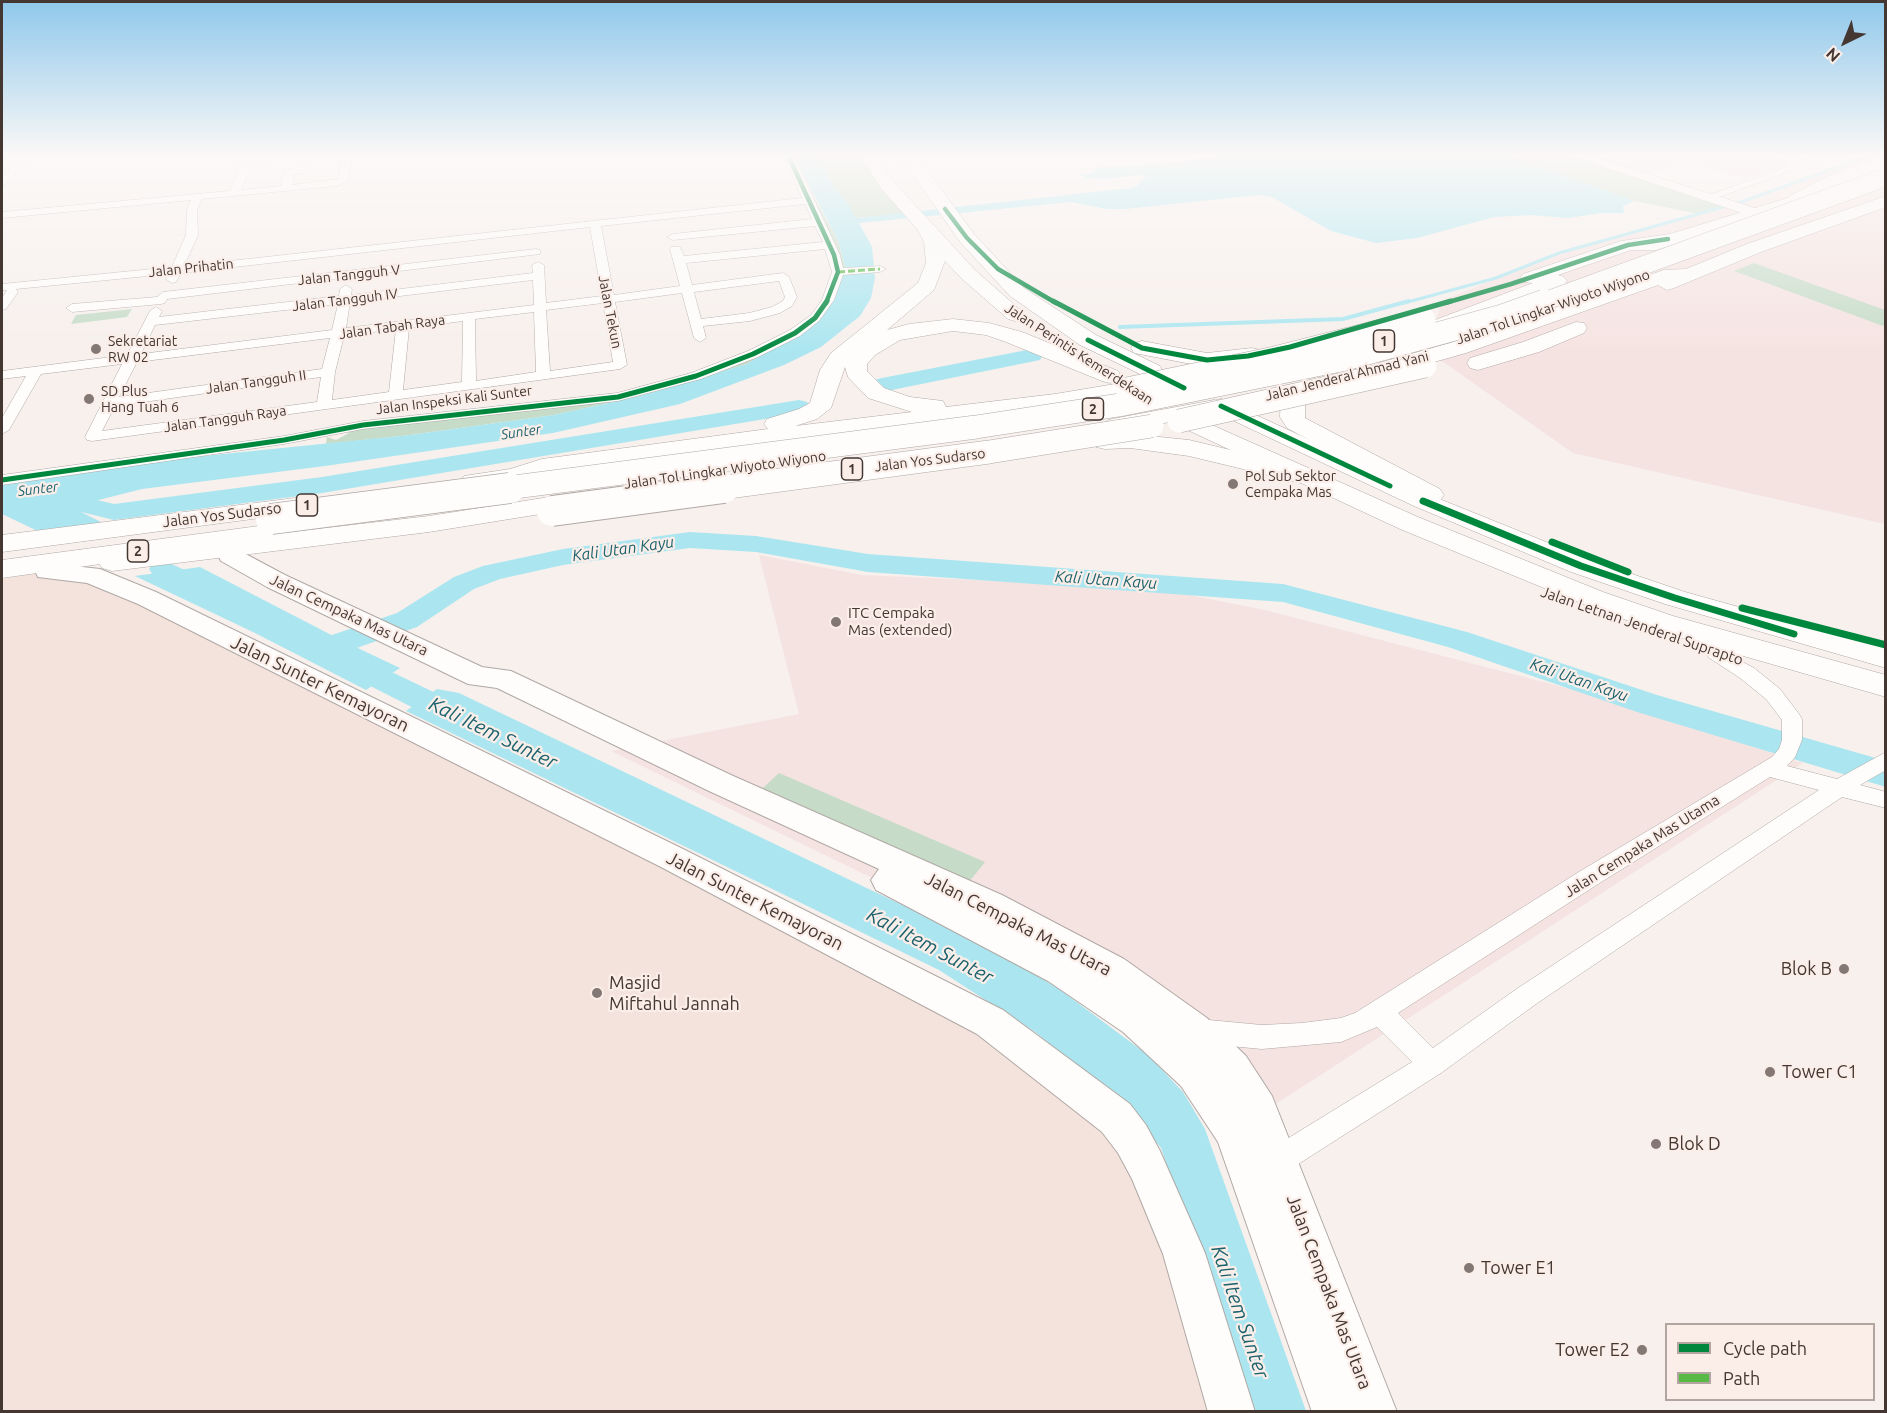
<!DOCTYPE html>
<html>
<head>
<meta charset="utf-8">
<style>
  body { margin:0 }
  #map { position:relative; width:1887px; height:1413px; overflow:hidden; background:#f7f0ed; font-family:Ubuntu,sans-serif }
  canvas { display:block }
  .frame { position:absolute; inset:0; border:3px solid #443732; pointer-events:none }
  .legend { position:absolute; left:1665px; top:1323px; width:210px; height:78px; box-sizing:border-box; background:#fbeee9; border:2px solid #b2a5a0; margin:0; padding:8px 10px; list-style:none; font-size:18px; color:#443732 }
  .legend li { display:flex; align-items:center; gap:12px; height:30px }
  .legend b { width:30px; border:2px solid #b2a5a0 }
  .north { position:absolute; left:1815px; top:12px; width:60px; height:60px; -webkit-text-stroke:4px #fbeee9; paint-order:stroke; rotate:223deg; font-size:16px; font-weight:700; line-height:24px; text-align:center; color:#443732 }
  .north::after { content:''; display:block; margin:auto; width:21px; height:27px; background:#443732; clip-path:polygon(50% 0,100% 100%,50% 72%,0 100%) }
</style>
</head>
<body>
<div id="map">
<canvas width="1887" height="1413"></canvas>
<div class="frame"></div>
<ul class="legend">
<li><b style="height:8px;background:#00873e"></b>Cycle path</li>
<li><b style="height:8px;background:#58b947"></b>Path</li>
</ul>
<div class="north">N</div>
</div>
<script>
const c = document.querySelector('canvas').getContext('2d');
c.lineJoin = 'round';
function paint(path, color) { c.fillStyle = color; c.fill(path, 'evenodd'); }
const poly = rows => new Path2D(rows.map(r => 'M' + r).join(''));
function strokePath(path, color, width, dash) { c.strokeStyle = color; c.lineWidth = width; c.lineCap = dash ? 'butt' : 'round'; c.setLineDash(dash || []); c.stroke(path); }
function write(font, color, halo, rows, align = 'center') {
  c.font = font + ' Ubuntu,sans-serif'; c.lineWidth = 4.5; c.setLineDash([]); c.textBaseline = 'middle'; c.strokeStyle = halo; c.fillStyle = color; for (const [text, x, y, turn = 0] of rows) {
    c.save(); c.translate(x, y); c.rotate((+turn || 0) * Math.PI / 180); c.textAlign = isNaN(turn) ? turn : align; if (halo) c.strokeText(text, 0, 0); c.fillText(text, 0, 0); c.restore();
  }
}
const commercial = poly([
  [1586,155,1770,155,1794,162,1747,179,1685,161,1647,174],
  [1871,155,1885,155,1885,524,1573,453,1429,352,1441,301,1559,253,1741,202],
  [759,555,862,575,1154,588,1265,610,1590,694,1803,763,1234,1131,1061,970,611,751,799,714]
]);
const built = poly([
  [47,571,74,572,990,1022,1132,1139,1231,1412,2,1412,2,579]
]);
const green = poly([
  [817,155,868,155,912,213,855,218,847,202,834,187],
  [1509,155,1574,155,1730,205,1699,214,1634,201],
  [806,183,838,240,845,266,841,280,834,300,818,321,747,364,640,396,554,415,410,435,326,444,327,437,336,440,349,433,341,428,607,398,753,354,815,318,838,272],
  [1754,263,1885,310,1885,325,1883,326,1734,271],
  [132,309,127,317,71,324,76,315],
  [779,773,985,862,962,891,753,797]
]);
const water = poly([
  [793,155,817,155,834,187,847,202,856,218,1130,188,1137,186,1145,177,1141,175,1105,179,1085,178,1080,174,1092,173,1096,170,1094,168,1157,164,1215,158,1216,155,1509,155,1634,201,1623,206,1624,213,1601,213,1569,218,1530,215,1494,217,1417,238,1376,243,1331,231,1272,197,1259,195,1125,209,1107,209,1071,202,859,223,872,247,875,278,871,298,860,316,821,347,784,365,680,404,553,433,325,466,142,489,75,506,79,511,103,523,42,533,2,514,2,483,174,459,410,435,554,415,640,396,747,364,818,321,834,300,845,266,838,240],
  [200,567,343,641,400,668,366,690,255,633,135,576],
  [437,689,459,693,988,946,1059,989,1148,1055,1183,1092,1205,1129,1306,1411,1250,1411,1161,1148,1126,1106,1035,1032,939,970,406,711]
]);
const streamFar1 = poly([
  [1404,303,1496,278,1559,253,1741,202,1871,155]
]);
const stream = poly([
  [1120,327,1343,319,1409,301]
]);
const river = poly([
  [1032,349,1040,350,1043,355,1040,360,882,392,874,390,871,385,874,380,882,378,1032,349],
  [799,400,807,402,810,407,807,412,322,493,114,520,32,500,28,495,32,490,41,487,114,504,322,477,799,400],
  [690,532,756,536,868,554,1283,584,1467,632,1657,695,1886,761,1886,787,1637,712,1448,647,1283,602,868,572,756,552,690,548,563,565,500,579,474,589,417,627,348,651,471,710,476,718,471,726,460,730,449,726,333,667,329,660,331,657,322,659,311,656,307,649,311,642,397,613,454,577,483,566,563,549,690,532],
  [163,560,215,584,219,590,215,596,205,599,153,575,149,569,153,563,163,560]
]);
const minor = poly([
  [21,155,32,155,6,184,2,185,2,177,21,155],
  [245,155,289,155,252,163,241,190,281,186,284,172,296,168,302,155,312,155,304,173,294,175,292,185,338,179,343,155,353,155,348,181,337,186,202,199,197,210,198,235,184,266,802,198,783,155,793,155,840,255,843,268,880,266,886,269,880,272,843,275,834,300,819,321,800,336,758,357,701,379,618,401,363,429,284,444,2,485,2,475,284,436,363,421,617,393,691,373,748,351,790,330,811,315,822,300,832,272,825,249,686,263,692,285,783,273,789,277,797,297,792,306,780,313,750,321,703,326,706,338,700,342,694,338,682,293,615,302,627,365,620,369,92,441,87,440,85,437,122,364,41,374,9,430,2,434,2,418,26,376,2,379,2,371,127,355,150,311,156,307,162,311,159,317,339,296,340,289,346,285,352,289,351,295,533,273,532,265,538,262,544,265,546,303,602,296,590,227,181,273,176,282,172,283,166,279,168,274,16,289,18,292,16,295,6,309,2,310,2,298,7,290,2,290,2,284,172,267,186,235,187,210,191,200,2,218,2,212,230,191,245,155],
  [805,204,812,219,673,234,667,237,673,240,815,226,823,242,684,256,680,247,672,247,670,249,680,286,614,295,601,226,805,204],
  [533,280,534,305,346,328,350,302,533,280],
  [779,281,785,297,783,301,772,307,749,313,701,319,694,292,779,281],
  [603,303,613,362,550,371,546,310,603,303],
  [338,304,332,330,141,354,155,325,338,304],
  [534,312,536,372,476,381,475,319,534,312],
  [463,321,462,382,403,390,409,328,463,321],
  [396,329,389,392,332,400,335,372,344,336,396,329],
  [330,338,322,369,119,397,137,362,330,338],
  [321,377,317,402,102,431,115,406,321,377],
  [1819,155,1835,155,1711,200,1702,198,1819,155],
  [536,249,540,250,540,254,167,299,165,303,161,304,72,312,66,308,72,304,157,297,163,292,536,249],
  [1715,647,1754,668,1780,689,1799,714,1802,719,1802,740,1795,757,1787,766,1837,779,1886,752,1886,770,1860,785,1886,792,1886,808,1842,797,1536,1004,1441,1073,1289,1170,1279,1174,1269,1170,1265,1160,1269,1150,1412,1062,1377,1027,1341,1042,1262,1049,1198,1043,1189,1039,1185,1031,1189,1023,1198,1019,1262,1025,1302,1023,1341,1018,1355,1013,1582,870,1772,757,1779,749,1782,740,1782,720,1766,699,1740,678,1708,657,1706,653,1708,649,1715,647],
  [1770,777,1819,790,1518,988,1433,1048,1398,1013,1598,884,1770,777]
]);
const tertiary = poly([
  [1568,155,1588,155,1761,210,1763,213,1761,216,1751,216,1568,155]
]);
const secondary = poly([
  [226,541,235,543,240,551,285,575,482,667,511,671,731,775,1002,895,1124,959,1207,1018,1246,1056,1272,1096,1397,1412,1312,1412,1218,1142,1181,1086,1123,1032,1048,981,876,890,871,880,879,869,709,791,497,688,468,684,267,587,221,561,214,548,217,543,226,541],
  [47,563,100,569,156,592,683,849,1003,1010,1130,1104,1146,1125,1160,1151,1205,1253,1255,1412,1208,1412,1163,1254,1132,1179,1118,1153,1102,1132,977,1034,661,867,138,604,87,583,38,577,35,571,38,565,47,563]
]);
const primary = poly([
  [1221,399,1432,496,1591,560,1685,592,1886,648,1886,668,1665,604,1571,572,1414,506,1213,411,1210,406,1213,401,1221,399],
  [1174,408,1418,517,1603,592,1673,616,1886,675,1886,697,1653,630,1583,604,1400,529,1166,420,1162,415,1166,410,1174,408]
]);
const trunk = poly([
  [860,155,876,155,892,180,975,270,1026,315,1022,319,1015,321,1008,319,961,278,945,261,934,290,887,330,909,324,953,319,989,323,1022,332,1118,371,1121,376,1118,381,1110,383,1102,381,1006,342,986,335,953,331,900,340,875,355,867,364,867,371,884,388,910,397,943,401,946,407,1055,394,1127,382,1135,384,1139,389,1135,394,1055,408,545,474,513,484,473,490,464,488,460,482,464,476,510,469,542,459,768,429,764,424,767,419,799,409,810,403,820,370,831,353,918,283,926,263,924,242,917,229,880,187,860,155],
  [845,367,848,377,868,398,912,412,795,426,817,419,831,408,845,367],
  [899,155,916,155,974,234,1024,288,1096,335,1160,366,1163,371,1160,376,1152,378,1144,376,1080,345,1010,296,960,242,899,155],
  [1886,163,1886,174,1813,202,1656,250,1631,250,1558,275,1564,277,1567,281,1564,285,1451,330,1443,331,1435,330,1432,325,1435,320,1533,283,1523,282,1520,278,1523,274,1621,241,1670,234,1801,194,1886,163],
  [1886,196,1886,207,1761,252,1674,288,1667,290,1658,285,1466,353,1395,373,1387,375,1379,373,1376,368,1379,363,1450,343,1664,270,1686,269,1747,244,1886,196],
  [1576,322,1584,323,1587,328,1584,333,1539,352,1478,370,1470,368,1467,363,1470,358,1523,342,1576,322],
  [1142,341,1207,353,1252,348,1260,350,1263,355,1260,360,1252,362,1207,367,1134,353,1131,348,1134,343,1142,341],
  [1293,384,1301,386,1305,391,1305,418,1440,489,1444,495,1440,501,1431,503,1422,501,1287,428,1280,417,1281,391,1285,386,1293,384],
  [1214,400,1222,402,1226,407,1222,412,1117,432,1108,430,1105,425,1108,420,1117,418,1214,400],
  [1130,434,1189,440,1314,470,1318,476,1314,482,1305,484,1189,456,1130,448,1105,449,1096,447,1093,442,1096,437,1105,435,1130,434],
  [581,492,590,494,594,500,590,506,429,532,112,571,102,568,98,562,102,556,112,553,429,516,581,492],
  [303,497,313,499,316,505,313,511,2,552,2,535,303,497]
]);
const motorway = poly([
  [1886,155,1886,166,1840,184,1802,204,1796,205,1790,204,1787,200,1790,196,1828,176,1886,155],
  [274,524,284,526,288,532,284,538,2,578,2,560,274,524]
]);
const trunkBridgeFar1 = poly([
  [1127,389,1275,358,1424,320],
  [1179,421,1425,366],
  [713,489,989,452,1152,426]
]);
const trunkBridge = poly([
  [552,511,724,488]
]);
const motorwayBridgeFar2 = poly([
  [1540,303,1886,177]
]);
const motorwayBridgeFar1 = poly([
  [499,489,976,427,1119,405,1346,359,1502,316,1544,301]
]);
const motorwayBridge = poly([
  [271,519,510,488]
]);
const quiet = poly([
  [838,272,880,269]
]);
const cyclewayFar2 = poly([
  [788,155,834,255,838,272,826,303],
  [945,209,967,238,998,269,1056,303],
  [1445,303,1511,284,1628,245,1668,239]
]);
const cyclewayFar1 = poly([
  [1053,301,1142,348,1207,360,1248,356,1290,347,1451,301],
  [1088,340,1184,388],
  [1221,406,1390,486],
  [2,480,284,440,363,425,618,397,696,376,753,354,795,333,815,318,827,301]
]);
const cycleway = poly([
  [1423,501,1581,566,1675,598,1794,634],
  [1552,542,1628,572],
  [1742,608,1886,645]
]);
const markers = [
  [96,349,6,"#837873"],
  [89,399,6,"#837873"],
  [1233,484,6,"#837873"],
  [836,622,6,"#837873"],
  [1844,969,6,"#837873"],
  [597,993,6,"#837873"],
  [1770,1072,6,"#837873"],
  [1656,1144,6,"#837873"],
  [1469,1268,6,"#837873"],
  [1642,1350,6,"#837873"]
];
const farStreetnames = [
  ["Jalan Prihatin",191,268,-6],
  ["Jalan Tangguh V",349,275,-6],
  ["Jalan Tangguh IV",345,300,-7],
  ["Jalan Tol Lingkar Wiyoto Wiyono",1553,307,-19],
  ["Jalan Tekun",610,312,79],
  ["Jalan Tabah Raya",392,327,-8],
  ["Jalan Perintis Kemerdekaan",1079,354,33],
  ["Jalan Jenderal Ahmad Yani",1347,376,-14],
  ["Jalan Tangguh II",256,382,-8],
  ["Jalan Inspeksi Kali Sunter",454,400,-7],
  ["Jalan Tangguh Raya",225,419,-8],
  ["Jalan Yos Sudarso",930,460,-7],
  ["Jalan Tol Lingkar Wiyoto Wiyono",725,470,-8]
];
const farPoinames = [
  ["Sekretariat",108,341],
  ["RW 02",108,357],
  ["SD Plus",101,391],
  ["Hang Tuah 6",101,407],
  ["Pol Sub Sektor",1245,476],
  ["Cempaka Mas",1245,492]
];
const shields = [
  [1384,341,21],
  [1093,409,21],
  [852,469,21],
  [307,505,21],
  [138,551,21]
];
const shieldNames = [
  ["1",1384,341],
  ["2",1093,409],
  ["1",852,469],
  ["1",307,505],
  ["2",138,551]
];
const farWaternames = [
  ["Sunter",521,432,-8],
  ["Sunter",38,489,-7]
];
const streetNames = [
  ["Jalan Yos Sudarso",222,515,-7],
  ["Jalan Cempaka Mas Utara",349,615,25],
  ["Jalan Letnan Jenderal Suprapto",1642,626,19],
  ["Jalan Cempaka Mas Utama",1642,846,-32]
];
const poiNames = [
  ["ITC Cempaka",848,613],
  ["Mas (extended)",848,630]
];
const waterNames = [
  ["Kali Utan Kayu",623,549,-8],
  ["Kali Utan Kayu",1106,580,4],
  ["Kali Utan Kayu",1579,680,19]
];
const nearStreetnames = [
  ["Jalan Sunter Kemayoran",320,684,26],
  ["Jalan Sunter Kemayoran",755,901,27],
  ["Jalan Cempaka Mas Utara",1018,924,27],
  ["Jalan Cempaka Mas Utara",1329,1292,69]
];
const nearPoinames = [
  ["Blok B",1832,969,"right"],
  ["Masjid",609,983],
  ["Miftahul Jannah",609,1004],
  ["Tower C1",1782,1072],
  ["Blok D",1668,1144],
  ["Tower E1",1481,1268],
  ["Tower E2",1630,1350,"right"]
];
const nearWaternames = [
  ["Kali Item Sunter",493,733,26],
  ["Kali Item Sunter",930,946,28],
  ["Kali Item Sunter",1240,1312,71]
];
paint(commercial, '#f5e3e1');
paint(built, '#f3e3dc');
paint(green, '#c6dcc8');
paint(water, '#abe6f0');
strokePath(streamFar1, '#abe6f0', 3);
strokePath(stream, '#abe6f0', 4);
paint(river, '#abe6f0');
strokePath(minor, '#b0a8a4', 1);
strokePath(tertiary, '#b0a8a4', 1);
strokePath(secondary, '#b0a8a4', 2);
strokePath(primary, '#b0a8a4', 1);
strokePath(trunk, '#b0a8a4', 1);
strokePath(motorway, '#b0a8a4', 1);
paint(minor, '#fefdfc');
paint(tertiary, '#fefdfc');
paint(secondary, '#fefdfc');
paint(primary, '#fefdfc');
paint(trunk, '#fefdfc');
paint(motorway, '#fefdfc');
strokePath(trunkBridgeFar1, '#b0a8a4', 24, []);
strokePath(trunkBridge, '#b0a8a4', 32, []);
strokePath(motorwayBridgeFar2, '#b0a8a4', 19, []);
strokePath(motorwayBridgeFar1, '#b0a8a4', 24, []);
strokePath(motorwayBridge, '#b0a8a4', 32, []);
strokePath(trunkBridgeFar1, '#fefdfc', 23);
strokePath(trunkBridge, '#fefdfc', 30);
strokePath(motorwayBridgeFar2, '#fefdfc', 18);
strokePath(motorwayBridgeFar1, '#fefdfc', 23);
strokePath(motorwayBridge, '#fefdfc', 30);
strokePath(quiet, '#58b947', 3, [7, 3]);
strokePath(cyclewayFar2, '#00873e', 4.5);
strokePath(cyclewayFar1, '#00873e', 5);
strokePath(cycleway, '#00873e', 7);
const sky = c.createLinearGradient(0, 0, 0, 353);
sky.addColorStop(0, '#8fc8eb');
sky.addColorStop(0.44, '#fbf8f7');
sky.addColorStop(1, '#fbf8f700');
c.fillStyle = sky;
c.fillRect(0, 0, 1887, 353);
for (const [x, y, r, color] of markers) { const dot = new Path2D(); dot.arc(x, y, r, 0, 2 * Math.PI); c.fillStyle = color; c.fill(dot); strokePath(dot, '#fbeee9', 2); }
write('14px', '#443732', '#fbeee9', farStreetnames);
write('14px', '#443732', '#fbeee9', farPoinames, 'left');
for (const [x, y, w] of shields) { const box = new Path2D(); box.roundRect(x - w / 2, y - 11, w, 22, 4.5); c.fillStyle = '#fbeee9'; c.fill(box); strokePath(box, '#443732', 1.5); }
write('bold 14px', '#443732', null, shieldNames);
write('italic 14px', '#1b626d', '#fbeee9', farWaternames);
write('15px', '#443732', '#fbeee9', streetNames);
write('15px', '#443732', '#fbeee9', poiNames, 'left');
write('italic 16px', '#1b626d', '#fbeee9', waterNames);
write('18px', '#443732', '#fbeee9', nearStreetnames);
write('18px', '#443732', '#fbeee9', nearPoinames, 'left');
write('italic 20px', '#1b626d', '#fbeee9', nearWaternames);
</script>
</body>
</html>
